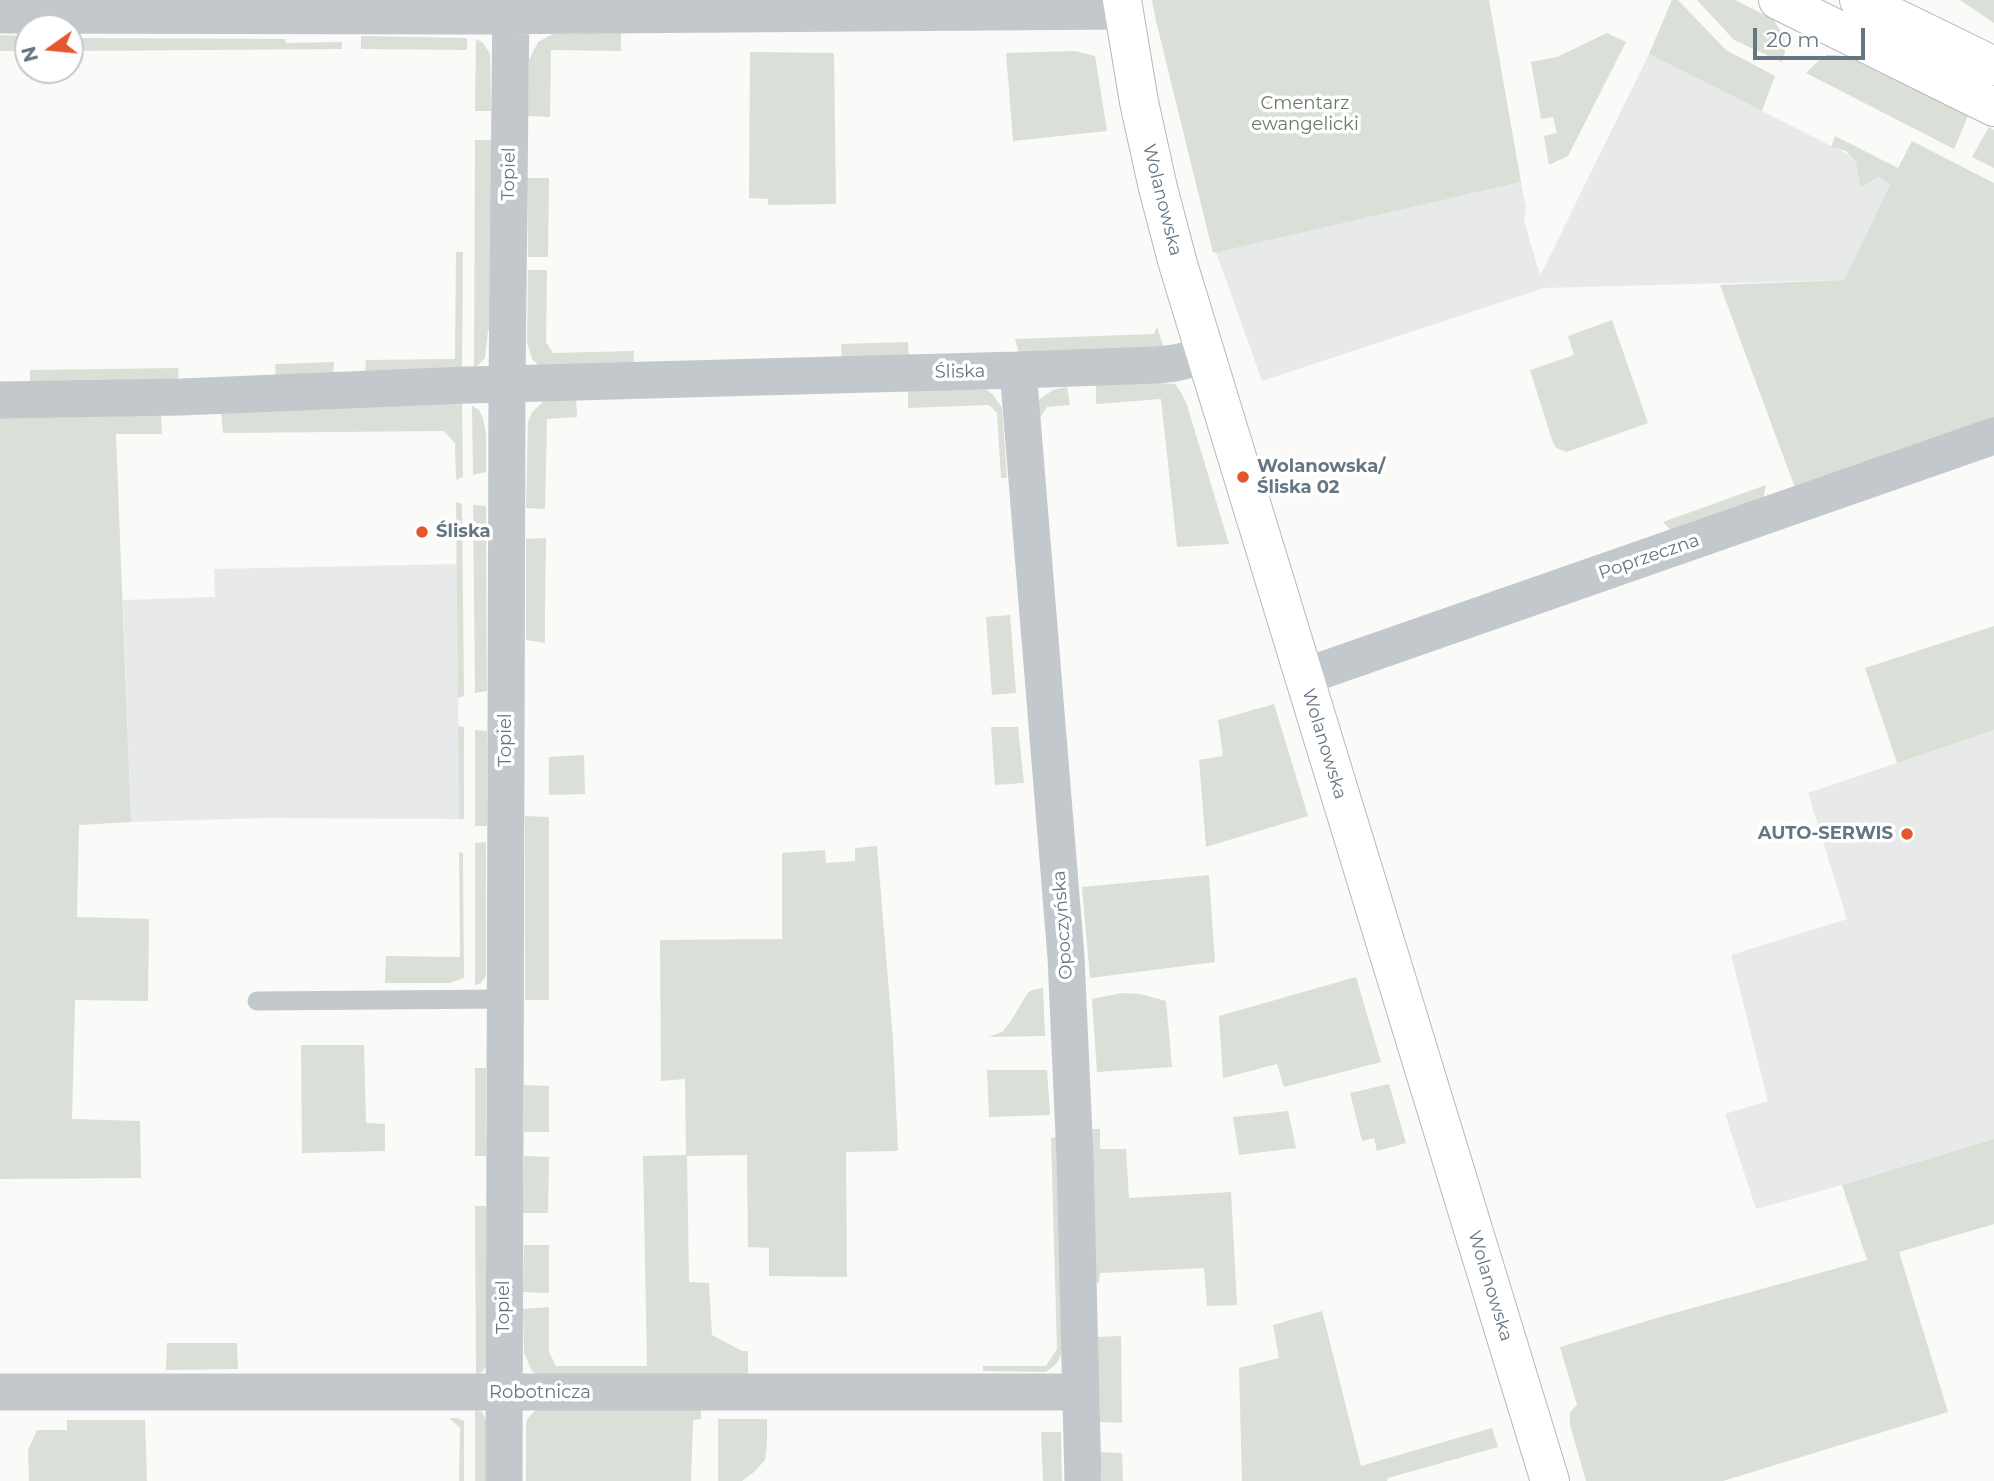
<!DOCTYPE html>
<html>
<head>
<meta charset="utf-8">
<style>
  body { margin:0 }
  #map { position:relative; width:1994px; height:1481px; overflow:hidden; background:#fafaf8; font-family:Montserrat,sans-serif }
  canvas { display:block }
  .north { position:absolute; left:14px; top:14px; width:70px; height:70px; box-sizing:border-box; background:#fff; border:2px solid #c1c8cd; border-radius:50%; rotate:255deg; font-size:19px; font-weight:700; line-height:28px; text-align:center; color:#657683 }
  .north::after { content:''; display:block; margin:auto; width:24px; height:32px; background:#e4572e; clip-path:polygon(50% 0,100% 100%,50% 72%,0 100%) }
  .scale { position:absolute; left:1753px; top:28px; width:112px; height:32px; box-sizing:border-box; border:4px solid #657683; border-top:0; padding-left:9px; font-size:21px; line-height:24px; white-space:nowrap; color:#657683; -webkit-text-stroke:5px #fff; paint-order:stroke }
</style>
</head>
<body>
<div id="map">
<canvas width="1994" height="1481"></canvas>
<div class="north">N</div>
<div class="scale">20 m</div>
</div>
<script>
const c = document.querySelector('canvas').getContext('2d');
c.lineJoin = 'round';
function paint(path, color) { c.fillStyle = color; c.fill(path, 'evenodd'); }
const poly = rows => new Path2D(rows.map(r => 'M' + r).join(''));
function strokePath(path, color, width, dash) { c.strokeStyle = color; c.lineWidth = width; c.lineCap = dash ? 'butt' : 'round'; c.setLineDash(dash || []); c.stroke(path); }
function write(font, color, halo, rows, align = 'center') {
  c.font = font + ' Montserrat,sans-serif'; c.lineWidth = 7; c.setLineDash([]); c.textBaseline = 'middle'; c.strokeStyle = halo; c.fillStyle = color; for (const [text, x, y, turn = 0] of rows) {
    c.save(); c.translate(x, y); c.rotate((+turn || 0) * Math.PI / 180); c.textAlign = isNaN(turn) ? turn : align; if (halo) c.strokeText(text, 0, 0); c.fillText(text, 0, 0); c.restore();
  }
}
const built = poly([
  [1649,54,1849,155,1857,162,1860,175,1878,177,1890,185,1844,280,1544,288,1262,381,1216,252,1521,182,1526,208,1524,220,1540,276],
  [457,564,459,819,266,818,131,822,123,600,215,597,214,569],
  [1994,730,1994,1139,1842,1185,1756,1209,1725,1114,1768,1101,1731,955,1847,919,1808,793]
]);
const green = poly([
  [1152,0,1489,0,1521,182,1213,253,1156,21],
  [1672,0,1678,0,1726,50,1775,76,1762,111,1649,54],
  [1697,0,1735,0,1773,19,1784,36,1785,52,1782,62,1734,40],
  [1960,0,1994,0,1994,23],
  [621,32,621,51,551,50,550,117,528,116,529,60,538,42,553,34],
  [1607,33,1626,42,1568,156,1549,165,1544,136,1557,133,1553,117,1541,119,1531,62,1557,57],
  [0,35,28,36,28,51,0,51],
  [361,36,467,38,467,50,361,49],
  [70,38,285,39,286,43,342,42,342,49,70,51],
  [476,39,483,43,490,54,491,111,475,111],
  [1075,51,1095,56,1107,131,1013,141,1006,53],
  [750,52,834,53,836,204,768,205,768,199,749,198],
  [1827,55,1835,55,1848,57,1968,116,1954,149,1806,73,1817,62],
  [1989,127,1994,130,1994,168,1972,157],
  [1835,136,1898,168,1912,141,1994,183,1994,418,1795,488,1720,285,1844,280,1890,185,1878,177,1861,187,1856,162,1846,151,1831,147],
  [475,140,491,140,491,330,488,331,485,358,474,369],
  [527,178,549,178,548,257,528,257],
  [456,252,463,252,462,374,365,374,366,360,455,359],
  [528,270,547,270,546,342,553,353,634,351,633,368,539,366,532,359,527,342],
  [1612,320,1648,423,1567,452,1556,448,1552,440,1530,370,1574,355,1568,336],
  [1157,327,1164,348,1019,353,1015,339,1154,334],
  [908,342,909,359,842,359,841,344],
  [334,362,333,377,276,379,275,364],
  [178,368,179,382,30,384,30,370],
  [1154,383,1175,384,1182,394,1187,405,1229,544,1177,547,1161,399,1096,404,1096,385],
  [977,387,987,390,993,395,1002,408,1007,478,1001,478,997,413,989,405,908,408,908,390],
  [1067,387,1070,405,1047,407,1038,421,1036,407,1040,399,1053,390],
  [576,397,577,417,547,419,545,509,526,508,528,422,532,412,544,401,550,399],
  [462,402,463,477,456,480,455,443,444,431,223,433,221,411],
  [472,406,479,410,483,418,486,434,486,472,473,475],
  [161,413,162,434,116,434,131,822,79,825,77,917,149,919,148,1001,75,1000,72,1119,140,1121,141,1178,0,1179,0,415],
  [1766,485,1762,504,1674,534,1663,522],
  [456,502,462,504,464,696,458,698],
  [473,505,486,506,487,691,475,693],
  [546,538,545,607,545,643,526,640,526,539],
  [1010,615,1016,693,992,695,986,617],
  [1994,626,1994,730,1897,763,1865,668],
  [1274,704,1308,816,1206,847,1199,760,1223,756,1218,720],
  [458,726,464,727,464,819,459,819],
  [991,727,1018,727,1024,783,995,785],
  [475,730,487,731,487,826,475,826],
  [584,755,585,794,549,795,549,757],
  [525,816,549,817,549,1000,525,1000],
  [486,842,486,976,481,983,475,985,475,843],
  [877,846,893,1040,898,1151,846,1152,847,1277,769,1276,769,1248,748,1247,747,1155,687,1156,689,1282,709,1283,712,1335,742,1351,748,1351,748,1374,537,1375,532,1371,524,1353,523,1309,549,1307,549,1352,556,1366,647,1366,643,1156,686,1155,685,1079,661,1081,660,940,782,939,782,853,825,850,826,863,855,861,855,848],
  [459,852,463,853,464,978,449,983,385,983,386,956,460,957],
  [1209,875,1215,962,1090,978,1082,887],
  [1356,977,1381,1062,1284,1087,1277,1064,1223,1078,1219,1016],
  [1043,988,1045,1036,989,1037,1002,1032,1011,1021,1027,994,1032,990],
  [1122,993,1140,994,1166,1001,1172,1067,1097,1072,1092,999],
  [301,1045,364,1045,366,1123,385,1124,385,1151,302,1153],
  [475,1068,486,1068,486,1156,475,1156],
  [987,1070,1047,1070,1050,1115,989,1117],
  [1389,1084,1406,1143,1377,1151,1374,1138,1362,1141,1350,1093],
  [524,1085,549,1086,549,1132,524,1132],
  [1288,1111,1296,1148,1239,1155,1233,1117],
  [1089,1129,1100,1129,1100,1149,1126,1149,1129,1198,1231,1192,1237,1305,1207,1306,1204,1268,1100,1273,1099,1283,1091,1281],
  [1058,1137,1062,1353,1056,1364,1046,1372,983,1371,983,1366,1046,1366,1057,1349,1051,1138],
  [1994,1139,1994,1224,1899,1252,1948,1412,1723,1481,1586,1481,1570,1425,1570,1412,1577,1405,1560,1347,1667,1315,1867,1260,1842,1185],
  [524,1156,549,1157,548,1213,523,1213],
  [475,1206,486,1206,487,1361,485,1368,482,1372,476,1375],
  [524,1245,549,1245,549,1293,523,1292],
  [1322,1311,1361,1466,1492,1428,1498,1447,1388,1478,1387,1481,1242,1481,1239,1368,1279,1358,1273,1325],
  [1121,1336,1122,1423,1100,1422,1097,1337],
  [167,1343,237,1343,238,1369,166,1370],
  [701,1405,701,1419,693,1420,691,1481,526,1481,526,1426,527,1419,536,1410],
  [475,1409,481,1411,487,1421,487,1481,475,1481],
  [449,1418,457,1418,464,1421,464,1481,459,1481,460,1428],
  [718,1419,767,1419,767,1445,765,1460,754,1472,742,1481,718,1481],
  [67,1420,145,1420,147,1481,29,1481,28,1450,37,1430,67,1430],
  [1041,1432,1061,1432,1062,1481,1043,1481],
  [1100,1452,1122,1453,1123,1481,1102,1481]
]);
const lane = poly([
  [257,1001,505,999]
]);
const street = poly([
  [0,15,472,16,1124,11],
  [1018,370,1066,957,1075,1158,1083,1481],
  [0,400,181,397,467,385,1018,370,1157,365,1175,363,1205,356],
  [1303,677,1994,436],
  [0,1392,1081,1392],
  [504,1481,507,384,511,0]
]);
const secondary = poly([
  [1122,0,1139,102,1158,188,1178,264,1550,1481]
]);
const primary = poly([
  [1778,0,1994,107],
  [1859,0,1994,66]
]);
const markers = [
  [1243,477,7,"#e4572e"],
  [422,532,7,"#e4572e"],
  [1907,834,7,"#e4572e"]
];
const parkNames = [
  ["Cmentarz",1305,104],
  ["ewangelicki",1305,125]
];
const streetNames = [
  ["Topiel",509,174,-89],
  ["Wolanowska",1162,200,76],
  ["Śliska",960,372,-1],
  ["Poprzeczna",1649,557,-19],
  ["Topiel",506,740,-90],
  ["Wolanowska",1324,744,73],
  ["Opoczyńska",1063,925,-94],
  ["Wolanowska",1490,1286,73],
  ["Topiel",504,1307,-90],
  ["Robotnicza",540,1393]
];
const poiNames = [
  ["Wolanowska/",1257,467],
  ["Śliska 02",1257,488],
  ["Śliska",436,532],
  ["AUTO-SERWIS",1893,834,"right"]
];
paint(built, '#e8e9e9');
paint(green, '#dadfd7');
strokePath(secondary, '#b3babf', 40);
strokePath(primary, '#b5babe', 40);
strokePath(lane, '#c3c8cc', 19);
strokePath(street, '#c3c8cc', 37);
strokePath(secondary, '#fff', 38);
strokePath(primary, '#fff', 38);
for (const [x, y, r, color] of markers) { const dot = new Path2D(); dot.arc(x, y, r, 0, 2 * Math.PI); c.fillStyle = color; c.fill(dot); strokePath(dot, '#fff', 2.5); }
write('18px', '#687a64', '#fff', parkNames);
write('18px', '#657683', '#fff', streetNames);
write('bold 18px', '#657683', '#fff', poiNames, 'left');
</script>
</body>
</html>
